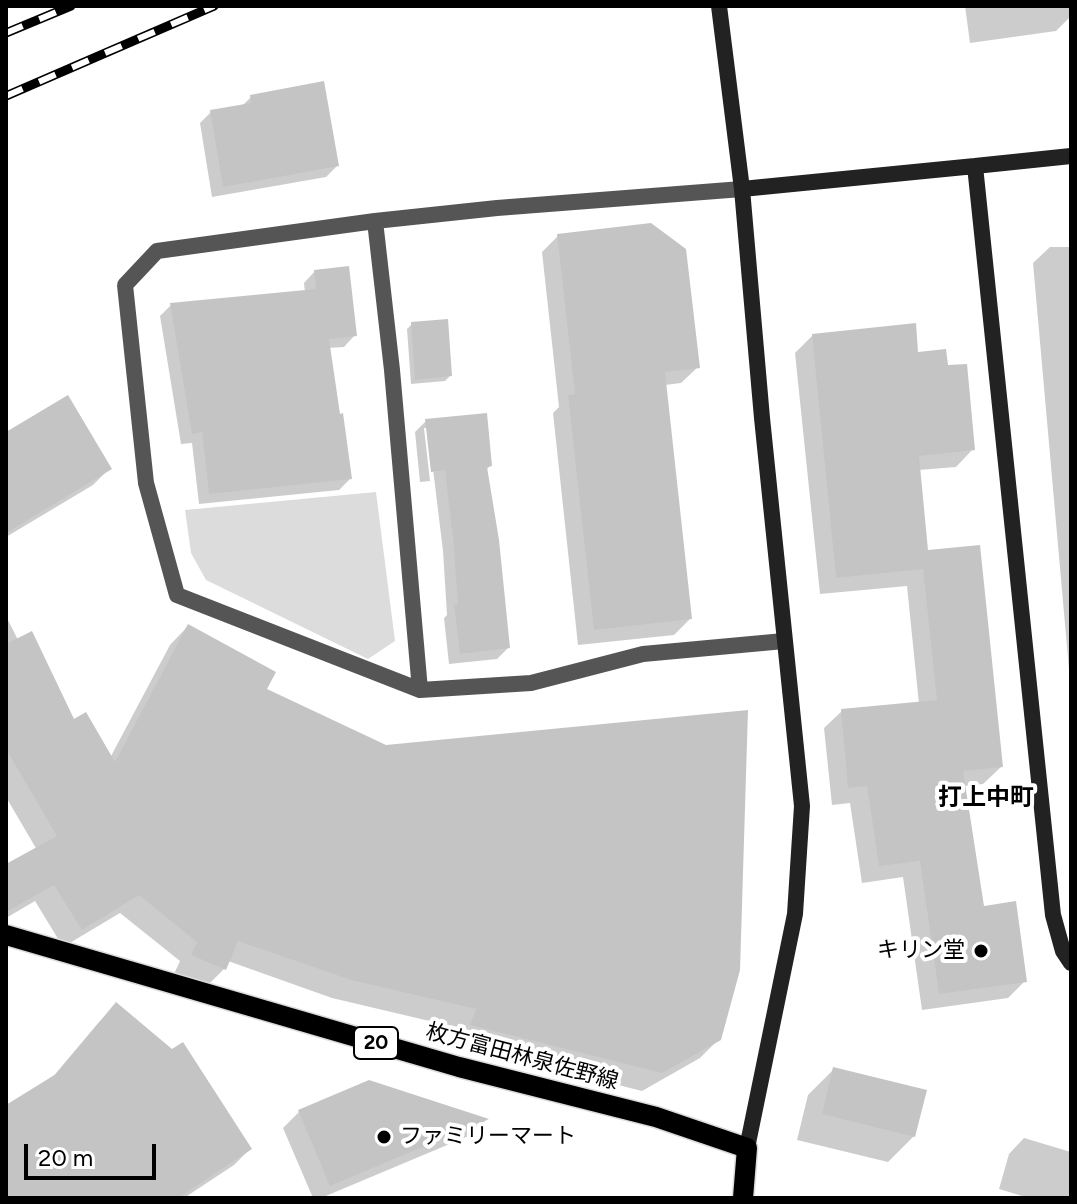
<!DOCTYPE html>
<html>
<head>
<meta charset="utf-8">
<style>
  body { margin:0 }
  #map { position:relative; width:1077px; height:1204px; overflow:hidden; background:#fff; font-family:Figtree,sans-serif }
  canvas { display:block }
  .frame { position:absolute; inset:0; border:8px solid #000; pointer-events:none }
  .scale { position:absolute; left:24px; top:1144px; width:132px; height:36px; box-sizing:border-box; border:4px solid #000; border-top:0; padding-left:10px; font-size:24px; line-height:28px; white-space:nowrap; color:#000; -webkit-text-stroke:6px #fff; paint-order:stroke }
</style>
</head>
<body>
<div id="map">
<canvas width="1077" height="1204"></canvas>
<div class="frame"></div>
<div class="scale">20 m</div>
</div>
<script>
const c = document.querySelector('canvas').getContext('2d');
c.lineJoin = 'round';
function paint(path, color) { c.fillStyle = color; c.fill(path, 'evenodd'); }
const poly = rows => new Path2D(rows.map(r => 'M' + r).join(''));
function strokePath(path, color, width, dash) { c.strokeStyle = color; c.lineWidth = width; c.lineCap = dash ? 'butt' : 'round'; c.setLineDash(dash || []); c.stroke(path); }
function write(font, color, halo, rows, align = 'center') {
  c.font = font + ' Figtree,"Noto Sans JP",sans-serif'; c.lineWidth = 8; c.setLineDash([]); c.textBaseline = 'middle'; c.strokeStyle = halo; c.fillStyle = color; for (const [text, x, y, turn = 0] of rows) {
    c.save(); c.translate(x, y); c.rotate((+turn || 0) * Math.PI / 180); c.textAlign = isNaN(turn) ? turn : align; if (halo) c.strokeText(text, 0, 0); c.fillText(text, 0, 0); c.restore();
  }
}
const green = poly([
  [376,492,395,641,368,659,206,580,191,553,185,510]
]);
const shadow = poly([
  [965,6,1071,6,1071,16,1056,31,970,43],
  [251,97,337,166,326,177,212,197,200,123,211,112,241,107],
  [558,236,698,367,681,383,665,385,690,619,674,635,578,645,553,413,559,407,542,252],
  [1050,247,1071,247,1071,692,1033,263],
  [315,271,355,335,344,347,328,348,350,479,339,490,199,504,192,443,181,444,160,316,171,305,305,292,304,283],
  [412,324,450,376,445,381,411,384,407,329],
  [813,335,917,355,946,368,973,449,956,467,919,470,927,552,1001,767,983,784,964,786,982,908,1025,981,1008,998,922,1010,903,877,862,883,850,803,832,805,824,728,842,711,919,704,907,586,820,594,795,353],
  [426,421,490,466,486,470,508,648,497,659,449,664,444,618,447,615,443,551,428,428,424,428,430,481,420,482,415,432],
  [6,434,109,469,93,485,6,537],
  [6,616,18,640,73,722,110,758,170,645,188,626,265,690,719,1039,700,1058,642,1091,453,1043,459,1028,332,998,228,961,224,969,206,987,174,974,180,961,120,913,63,947,35,901,6,918,6,867,37,850,6,797],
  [100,1021,250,1149,234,1165,184,1198,6,1198,6,1107,51,1079],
  [833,1070,914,1136,888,1162,797,1140,808,1095],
  [299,1112,486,1120,471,1135,321,1198,313,1198,283,1128],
  [1024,1138,1071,1152,1071,1198,1029,1198,999,1189,1009,1154]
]);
const building = poly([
  [324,81,339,166,223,187,210,110,251,103,250,95],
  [651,223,686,249,700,368,665,372,692,619,594,630,568,395,575,394,557,234],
  [349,266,357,336,329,339,340,414,343,413,352,479,209,494,202,432,192,434,170,303,316,289,314,270],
  [448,319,452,376,415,380,411,322],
  [916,323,918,352,946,349,948,365,967,364,975,450,919,456,928,550,980,545,1003,767,963,771,984,906,1016,901,1027,982,939,994,920,861,879,866,867,786,848,788,841,709,937,700,923,569,836,578,812,334],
  [68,395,112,469,6,533,6,432],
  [487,413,492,466,487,467,499,540,510,648,460,654,454,605,458,604,453,539,445,470,431,472,425,419],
  [188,624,276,672,267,689,386,745,748,710,740,970,721,1040,662,1073,470,1025,476,1009,351,980,238,941,226,970,191,955,197,942,139,895,82,930,54,885,6,912,6,864,57,836,6,749,6,644,32,631,74,719,86,712,115,762],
  [116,1002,172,1049,183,1042,252,1149,178,1198,6,1198,6,1105,56,1074],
  [833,1067,927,1090,915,1137,822,1114],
  [369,1080,489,1119,330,1186,298,1110]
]);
const street = poly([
  [375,221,392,370,420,690,177,595,146,483,125,285,157,251,375,221,497,208,742,189],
  [420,690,531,683,643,654,784,641]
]);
const secondary = poly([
  [719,6,742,189,762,418,802,806,795,914,747,1148],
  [975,166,1071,156],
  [742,189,975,166,1053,915,1063,951,1071,963]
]);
const primary = poly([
  [6,935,459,1067,656,1117,747,1148,743,1198]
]);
const rail = poly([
  [6,33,71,6],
  [6,96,214,6]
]);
const markers = [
  [981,951,8,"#000"],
  [384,1137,8,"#000"]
];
const shields = [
  [376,1043,44]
];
const shieldNames = [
  ["20",376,1043]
];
const poiNames = [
  ["キリン堂",965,951],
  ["ファミリーマート",400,1137,"left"]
];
const streetNames = [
  ["枚方富田林泉佐野線",522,1057,15]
];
const neighbourhoodNames = [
  ["打上中町",986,798]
];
paint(green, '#dcdcdc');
paint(shadow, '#0003');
paint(building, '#c4c4c4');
strokePath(primary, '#dbdbdb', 23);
strokePath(street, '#555', 16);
strokePath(secondary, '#222', 16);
strokePath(primary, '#000', 20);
strokePath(rail, '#000', 9);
strokePath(rail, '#fff', 6, [18]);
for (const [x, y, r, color] of markers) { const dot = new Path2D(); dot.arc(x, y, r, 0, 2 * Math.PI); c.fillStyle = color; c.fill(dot); strokePath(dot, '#fff', 3); }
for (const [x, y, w] of shields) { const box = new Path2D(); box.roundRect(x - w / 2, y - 16, w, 32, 6); c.fillStyle = '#fff'; c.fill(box); strokePath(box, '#000', 2); }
write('bold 20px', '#000', null, shieldNames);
write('22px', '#000', '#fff', poiNames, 'right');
write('22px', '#000', '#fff', streetNames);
write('bold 24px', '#000', '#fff', neighbourhoodNames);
</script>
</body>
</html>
